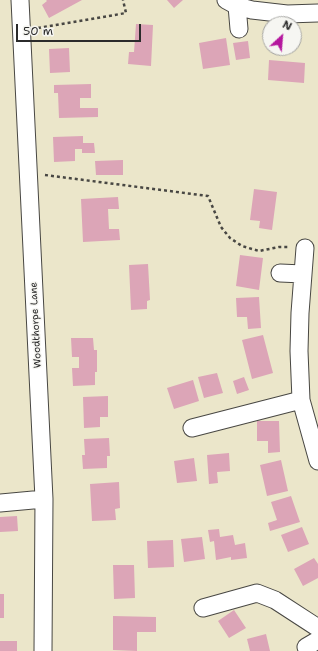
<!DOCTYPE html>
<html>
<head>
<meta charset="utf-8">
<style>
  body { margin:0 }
  #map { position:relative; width:318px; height:651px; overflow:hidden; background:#ebe6ca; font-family:"Shantell Sans",sans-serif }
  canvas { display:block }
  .north { position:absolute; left:262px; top:16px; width:40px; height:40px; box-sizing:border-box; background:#f6f6f2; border:1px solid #a5a5a2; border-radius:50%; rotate:26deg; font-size:11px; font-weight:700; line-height:16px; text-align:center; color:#2b2b2b }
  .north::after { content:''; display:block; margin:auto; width:14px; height:18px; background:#b5179e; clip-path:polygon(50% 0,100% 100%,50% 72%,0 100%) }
  .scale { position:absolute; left:16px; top:24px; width:125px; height:18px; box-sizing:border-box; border:2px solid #2b2b2b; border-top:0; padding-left:5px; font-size:12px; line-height:14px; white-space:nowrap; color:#2b2b2b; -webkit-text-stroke:3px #f6f6f2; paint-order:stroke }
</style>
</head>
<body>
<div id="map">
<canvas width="318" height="651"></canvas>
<div class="north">N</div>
<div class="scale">50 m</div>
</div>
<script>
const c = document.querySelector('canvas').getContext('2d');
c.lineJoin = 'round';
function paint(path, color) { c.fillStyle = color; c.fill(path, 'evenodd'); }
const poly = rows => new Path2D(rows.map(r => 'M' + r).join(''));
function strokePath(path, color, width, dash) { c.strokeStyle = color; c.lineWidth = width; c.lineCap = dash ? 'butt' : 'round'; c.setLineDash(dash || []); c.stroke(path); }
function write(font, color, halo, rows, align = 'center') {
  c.font = font + ' "Shantell Sans",sans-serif'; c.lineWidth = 3; c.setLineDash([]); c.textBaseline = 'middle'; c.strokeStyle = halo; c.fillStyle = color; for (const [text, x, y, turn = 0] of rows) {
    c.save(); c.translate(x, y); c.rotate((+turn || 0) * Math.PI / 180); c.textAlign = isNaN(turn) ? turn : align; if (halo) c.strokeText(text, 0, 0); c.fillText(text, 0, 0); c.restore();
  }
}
const building = poly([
  [46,0,82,0,49,18,42,5,47,1],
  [167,0,183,0,174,8],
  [136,24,153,25,151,66,128,64,129,52,134,52],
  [226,38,230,65,203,69,199,43],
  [248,41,250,58,236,60,233,43],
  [69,48,70,72,50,73,49,49],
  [269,60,305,63,304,83,268,80],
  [91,84,91,98,80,98,80,108,98,108,98,117,59,118,58,93,54,93,54,85],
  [83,136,83,143,94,143,95,153,82,153,82,149,75,149,75,161,54,162,53,137],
  [123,160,123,175,96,175,95,161],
  [254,189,277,192,272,230,259,228,260,221,250,220],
  [118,197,119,209,108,209,109,229,119,229,120,240,83,242,81,199],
  [240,255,263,258,259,290,236,286],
  [148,264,150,300,147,301,147,309,131,310,129,265],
  [259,297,261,328,248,329,247,317,237,317,236,298],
  [263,335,273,373,252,379,242,340],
  [71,338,93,338,94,350,97,350,97,372,95,372,95,385,73,386,72,368,79,368,79,357,72,357],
  [217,373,223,393,204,398,198,377],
  [244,377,249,390,237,394,233,381],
  [193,380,199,401,174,409,167,388],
  [108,396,108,417,100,417,100,427,84,428,83,397],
  [257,421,279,421,280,452,268,453,268,441,257,441],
  [109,438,110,456,107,456,107,468,83,469,82,455,85,455,84,439],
  [229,453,230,471,217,472,218,483,209,484,207,455],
  [194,458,197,481,177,483,174,461],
  [281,460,288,491,267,496,260,465],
  [119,482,120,508,115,509,116,520,92,521,90,484],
  [291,496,300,522,270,531,268,523,277,520,271,502],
  [17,516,18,531,0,532,0,517],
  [302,527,309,544,288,552,281,535],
  [219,529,220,537,233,535,235,545,245,543,247,558,231,560,231,557,216,560,214,541,210,542,208,530],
  [202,537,205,559,184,562,181,539],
  [173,540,174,567,148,568,147,541],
  [314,558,318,564,318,578,303,586,294,569],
  [113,565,134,565,135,598,114,599],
  [0,594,4,594,4,618,0,618],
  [234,610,246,628,229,638,218,621],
  [113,616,156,617,156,632,137,632,137,651,113,650],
  [266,634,270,651,250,651,247,639],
  [0,641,17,641,17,651,0,651]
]);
const path = poly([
  [38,28,126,13,123,0],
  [45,175,208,196,221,227,230,238,242,246,259,251,279,247,289,247]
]);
const minor = poly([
  [20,0,44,499,43,651],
  [226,0,237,6,252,10,287,14,318,13],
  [237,6,239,29],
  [305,248,300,313,299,351,301,400,318,461],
  [280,273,303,274],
  [192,428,301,400],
  [0,503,44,499],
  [203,608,257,593,275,600,318,628],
  [306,647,318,640]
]);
const streetNames = [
  ["Woodthorpe Lane",36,325,-93]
];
paint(building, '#dca5b7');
strokePath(minor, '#484743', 19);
strokePath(path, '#484743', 2.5, [3, 3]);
strokePath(minor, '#fff', 17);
write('10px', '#2b2b2b', '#f6f6f2', streetNames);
</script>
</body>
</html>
